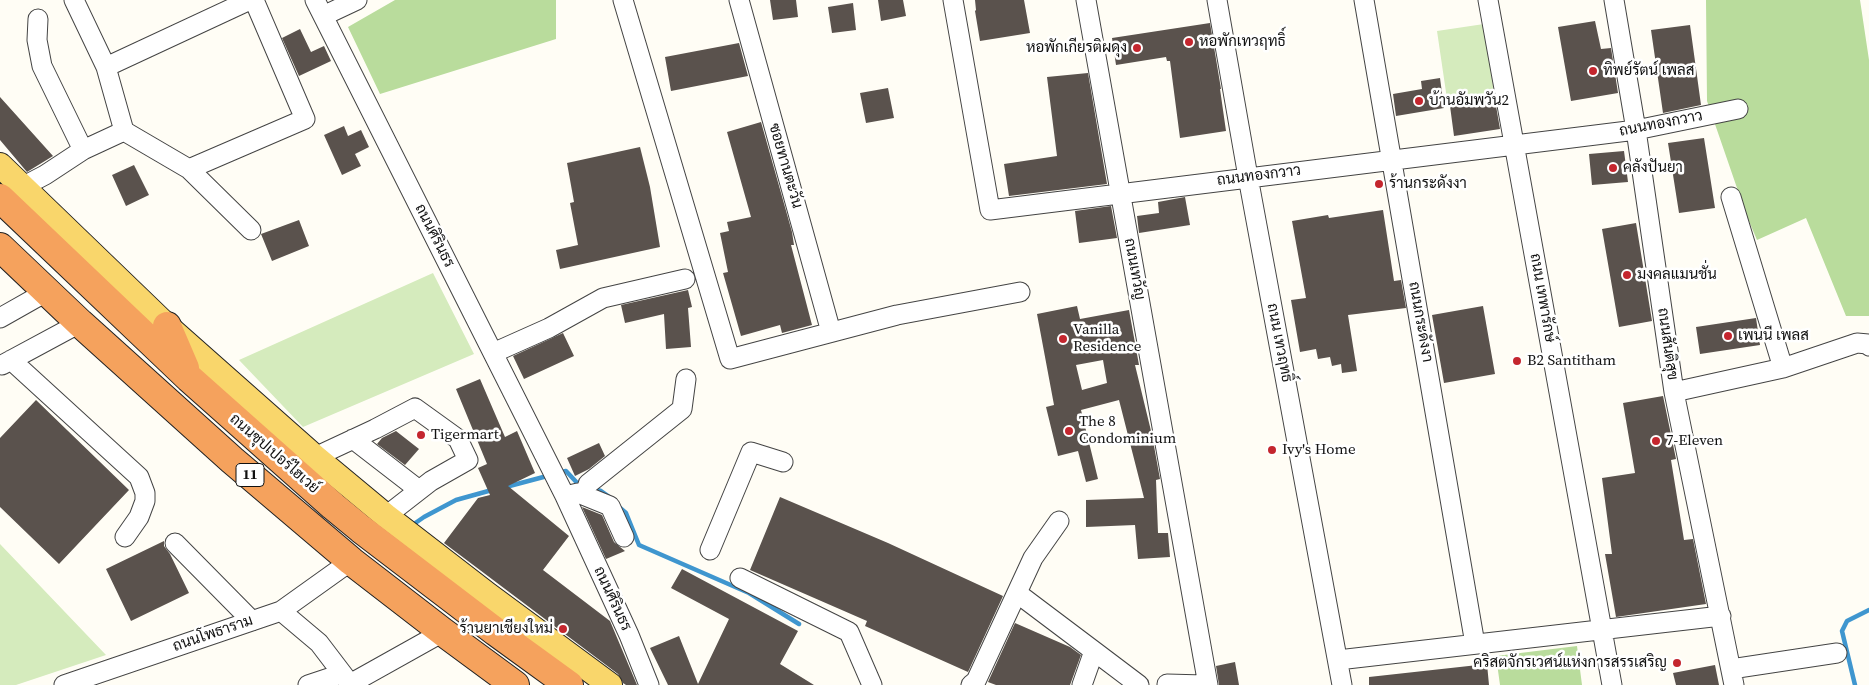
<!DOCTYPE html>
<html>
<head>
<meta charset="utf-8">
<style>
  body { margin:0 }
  canvas { display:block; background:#fffdf5 }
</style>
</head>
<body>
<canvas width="1869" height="685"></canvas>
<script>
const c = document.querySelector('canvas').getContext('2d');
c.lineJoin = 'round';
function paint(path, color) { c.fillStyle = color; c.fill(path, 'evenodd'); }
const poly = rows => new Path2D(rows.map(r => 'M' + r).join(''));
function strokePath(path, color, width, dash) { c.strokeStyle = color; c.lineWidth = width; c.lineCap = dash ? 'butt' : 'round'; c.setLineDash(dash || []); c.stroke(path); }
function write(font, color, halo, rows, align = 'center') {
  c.font = font + ' "Source Serif 4",Sarabun,serif'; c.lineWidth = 5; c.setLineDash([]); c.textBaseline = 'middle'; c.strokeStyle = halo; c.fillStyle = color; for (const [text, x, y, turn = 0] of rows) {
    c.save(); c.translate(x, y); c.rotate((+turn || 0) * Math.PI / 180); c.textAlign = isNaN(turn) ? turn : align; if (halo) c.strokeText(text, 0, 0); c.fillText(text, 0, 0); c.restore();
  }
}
const green = poly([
  [1484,24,1494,92,1447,99,1437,31],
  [433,273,474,354,303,427,239,360],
  [0,544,106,655,16,685,0,685]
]);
const forest = poly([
  [395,0,556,0,556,39,380,94,348,27],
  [1706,0,1860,0,1869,60,1869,316,1846,316,1806,218,1757,240,1746,214,1707,101],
  [1577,646,1582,685,1500,685,1496,656]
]);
const stream = poly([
  [558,473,566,471,580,486],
  [502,488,551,475],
  [590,488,601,491,608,496],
  [619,507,626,513,639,545,749,593,799,624],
  [411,526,424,517,456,500,492,490],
  [1855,685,1842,631,1847,621,1869,610]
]);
const building = poly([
  [770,0,796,0,798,17,773,20],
  [878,0,903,0,906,16,881,21],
  [975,0,1024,0,1030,33,980,41,975,11,976,10],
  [853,3,856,30,832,33,828,7],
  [1595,21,1601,49,1611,48,1618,93,1571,101,1558,27],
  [1210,23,1221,89,1220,89,1226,131,1180,138,1170,61,1167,61,1166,57,1116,65,1112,38],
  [1690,25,1701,105,1663,113,1651,30],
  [300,29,311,52,324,46,331,61,299,76,282,38],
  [739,43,748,76,671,91,665,57],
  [1088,73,1107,184,1009,196,1004,164,1057,156,1047,77],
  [1440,78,1444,108,1396,116,1393,94,1422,89,1421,81],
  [888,88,894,118,866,123,860,93],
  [0,97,53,156,27,172,0,140],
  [1495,100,1500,129,1454,136,1450,106],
  [761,122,792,232,794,245,791,245,812,325,782,333,780,325,741,336,723,273,728,272,720,233,729,231,727,222,751,217,727,132],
  [344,126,348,136,361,130,369,147,355,154,361,166,342,175,324,135],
  [1704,138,1715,208,1679,213,1668,143],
  [640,147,650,187,660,247,560,269,556,250,578,245,570,203,574,202,567,163],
  [1624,151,1628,182,1592,185,1589,154],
  [134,165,149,195,126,206,112,175],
  [1185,197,1190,225,1139,233,1137,216,1159,213,1158,202],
  [1111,206,1117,238,1079,243,1075,211],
  [1383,210,1394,281,1401,280,1406,308,1348,315,1357,371,1342,373,1341,364,1332,366,1330,357,1318,359,1316,349,1300,352,1291,300,1306,298,1292,221,1328,215,1329,218],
  [299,220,309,246,272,261,261,234],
  [1636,223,1652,321,1619,327,1602,229],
  [688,290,692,307,688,308,691,347,666,349,664,314,625,323,621,305],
  [1077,306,1080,319,1129,310,1139,365,1135,365,1152,435,1160,479,1156,480,1158,533,1168,533,1170,557,1138,559,1135,525,1086,527,1086,500,1144,498,1119,400,1081,410,1098,479,1086,482,1078,451,1058,456,1046,407,1054,405,1037,314],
  [1103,360,1107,383,1082,390,1076,365],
  [1483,306,1495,374,1444,383,1432,315],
  [1756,318,1760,345,1700,354,1696,327],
  [563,333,574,356,524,379,513,356],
  [480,379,505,437,517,431,535,473,508,486,569,536,543,570,610,621,637,685,626,685,623,683,618,674,444,543,478,498,490,495,478,468,487,464,456,389],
  [1663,396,1676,459,1671,460,1684,540,1693,539,1706,604,1616,617,1605,554,1612,554,1602,478,1635,473,1623,403],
  [36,400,129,490,59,564,0,507,0,438],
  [396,431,419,449,405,465,377,444,382,438],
  [599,443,605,456,589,469,575,476,567,458],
  [780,497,888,543,1003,596,968,672,865,626,867,621,750,570],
  [582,507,602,515,614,542,625,551,606,559],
  [164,541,164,546,170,554,189,593,131,621,106,569],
  [682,569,798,631,780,664,814,685,668,685,650,648,679,636,698,684,729,619,671,588],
  [1015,623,1070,647,1081,655,1070,685,996,685,988,682],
  [1235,662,1239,685,1219,685,1216,666],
  [1487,664,1489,685,1369,685,1369,677],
  [1715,665,1719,685,1676,685,1673,673]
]);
const minor = poly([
  [74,0,106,67,124,131],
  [315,0,565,496,629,635,649,685],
  [623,0,730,359,897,315,1020,292],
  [739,0,831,332],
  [953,0,990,210,1636,130,1738,109],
  [1086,0,1208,685],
  [1217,0,1248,177,1342,685],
  [1364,0,1475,644],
  [1488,0,1612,685],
  [1614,0,1636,130,1674,392,1734,685],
  [323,16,357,0],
  [38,19,37,40,42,66,83,150],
  [106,67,250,0],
  [189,169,251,230],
  [22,187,45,175,83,150,124,131,189,169,305,119,254,0],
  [1731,197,1783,368],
  [0,318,46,292],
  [493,353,549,328,603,298,685,279],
  [11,360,139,477,145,493,145,501,139,517,125,537],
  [2,365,80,323],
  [1674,392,1783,368,1857,343,1868,344,1869,346],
  [353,439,419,490],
  [315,457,375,429,415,408,458,439,468,460,431,481,386,516],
  [588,484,682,409,686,379],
  [565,496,578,493,610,506,624,537],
  [175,543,252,621],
  [710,550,751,452,783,462],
  [740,578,849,632,872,685],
  [1017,593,1094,651,1082,685],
  [281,611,319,643,351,685],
  [1094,651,1139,685],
  [1338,660,1721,616],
  [1731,669,1837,653],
  [350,684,443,632],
  [1167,684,1204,685],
  [64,685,281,611,351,561],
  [308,685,341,674],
  [971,685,976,681,1033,558,1059,521]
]);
const major = poly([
  [0,165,167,326,315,457,386,516,487,594,610,685]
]);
const highway = poly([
  [0,198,189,378,333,506,361,529,496,632,569,685],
  [0,247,80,323,232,460,351,561,443,632,515,685],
  [167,326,185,368]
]);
const markers = [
  [1189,42,5,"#c4262e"],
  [1137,48,5,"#c4262e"],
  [1593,71,5,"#c4262e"],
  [1419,101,5,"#c4262e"],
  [1613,168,5,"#c4262e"],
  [1379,184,5,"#c4262e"],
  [1627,275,5,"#c4262e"],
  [1728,336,5,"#c4262e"],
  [1063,339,5,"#c4262e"],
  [1517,361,5,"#c4262e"],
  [1069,431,5,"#c4262e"],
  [421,435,5,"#c4262e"],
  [1656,441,5,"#c4262e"],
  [1272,450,5,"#c4262e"],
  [563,629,5,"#c4262e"],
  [1677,663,5,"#c4262e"]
];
const shields = [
  [250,475,28]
];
const shieldNames = [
  ["11",250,475]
];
const poiNames = [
  ["หอพักเทวฤทธิ์",1199,42],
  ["หอพักเกียรติผดุง",1127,48,"right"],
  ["ทิพย์รัตน์ เพลส",1603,71],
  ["บ้านอัมพวัน2",1429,101],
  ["คลังปันยา",1623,168],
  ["ร้านกระดังงา",1389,184],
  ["มงคลแมนชั่น",1637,275],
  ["Vanilla",1073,330],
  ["Residence",1073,347],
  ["เพนนี เพลส",1738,336],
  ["B2 Santitham",1527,361],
  ["The 8",1079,422],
  ["Condominium",1079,439],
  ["Tigermart",431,435],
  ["7-Eleven",1666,441],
  ["Ivy's Home",1282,450],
  ["ร้านยาเชียงใหม่",553,629,"right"],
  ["คริสตจักรเวศน์แห่งการสรรเสริญ",1667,663,"right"]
];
const streetNames = [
  ["ถนนทองกวาว",1661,124,-11],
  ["ซอยทานตะวัน",785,166,74],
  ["ถนนทองกวาว",1259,176,-7],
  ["ถนนศิรินธร",434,236,63],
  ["ถนนเทวัญ",1134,269,80],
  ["ถนน เทพารักษ์",1542,298,80],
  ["ถนนกระดังงา",1420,322,80],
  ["ถนน เทวฤทธิ์",1279,343,79],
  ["ถนนสันติสุข",1667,344,82],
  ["ถนนซุปเปอร์ไฮเวย์",274,454,41],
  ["ถนนศิรินธร",612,599,65],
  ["ถนนโพธาราม",213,634,-19]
];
paint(green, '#d5ebbd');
paint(forest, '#b9dc9c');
strokePath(stream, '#3f96cf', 4.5);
paint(building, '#5a524d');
strokePath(minor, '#444', 21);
strokePath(major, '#222', 26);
strokePath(highway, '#222', 30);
strokePath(minor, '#fff', 19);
strokePath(major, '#f9d66b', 24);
strokePath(highway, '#f5a25d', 28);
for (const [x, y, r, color] of markers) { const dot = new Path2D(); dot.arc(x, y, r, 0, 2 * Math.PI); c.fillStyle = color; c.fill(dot); strokePath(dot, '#fff', 2); }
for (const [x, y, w] of shields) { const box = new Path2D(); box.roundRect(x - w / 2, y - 11.5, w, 23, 4); c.fillStyle = '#fff'; c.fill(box); strokePath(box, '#111', 1); }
write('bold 14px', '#111', null, shieldNames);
write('15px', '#111', '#fff', poiNames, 'left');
write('15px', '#111', '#fff', streetNames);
</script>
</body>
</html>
